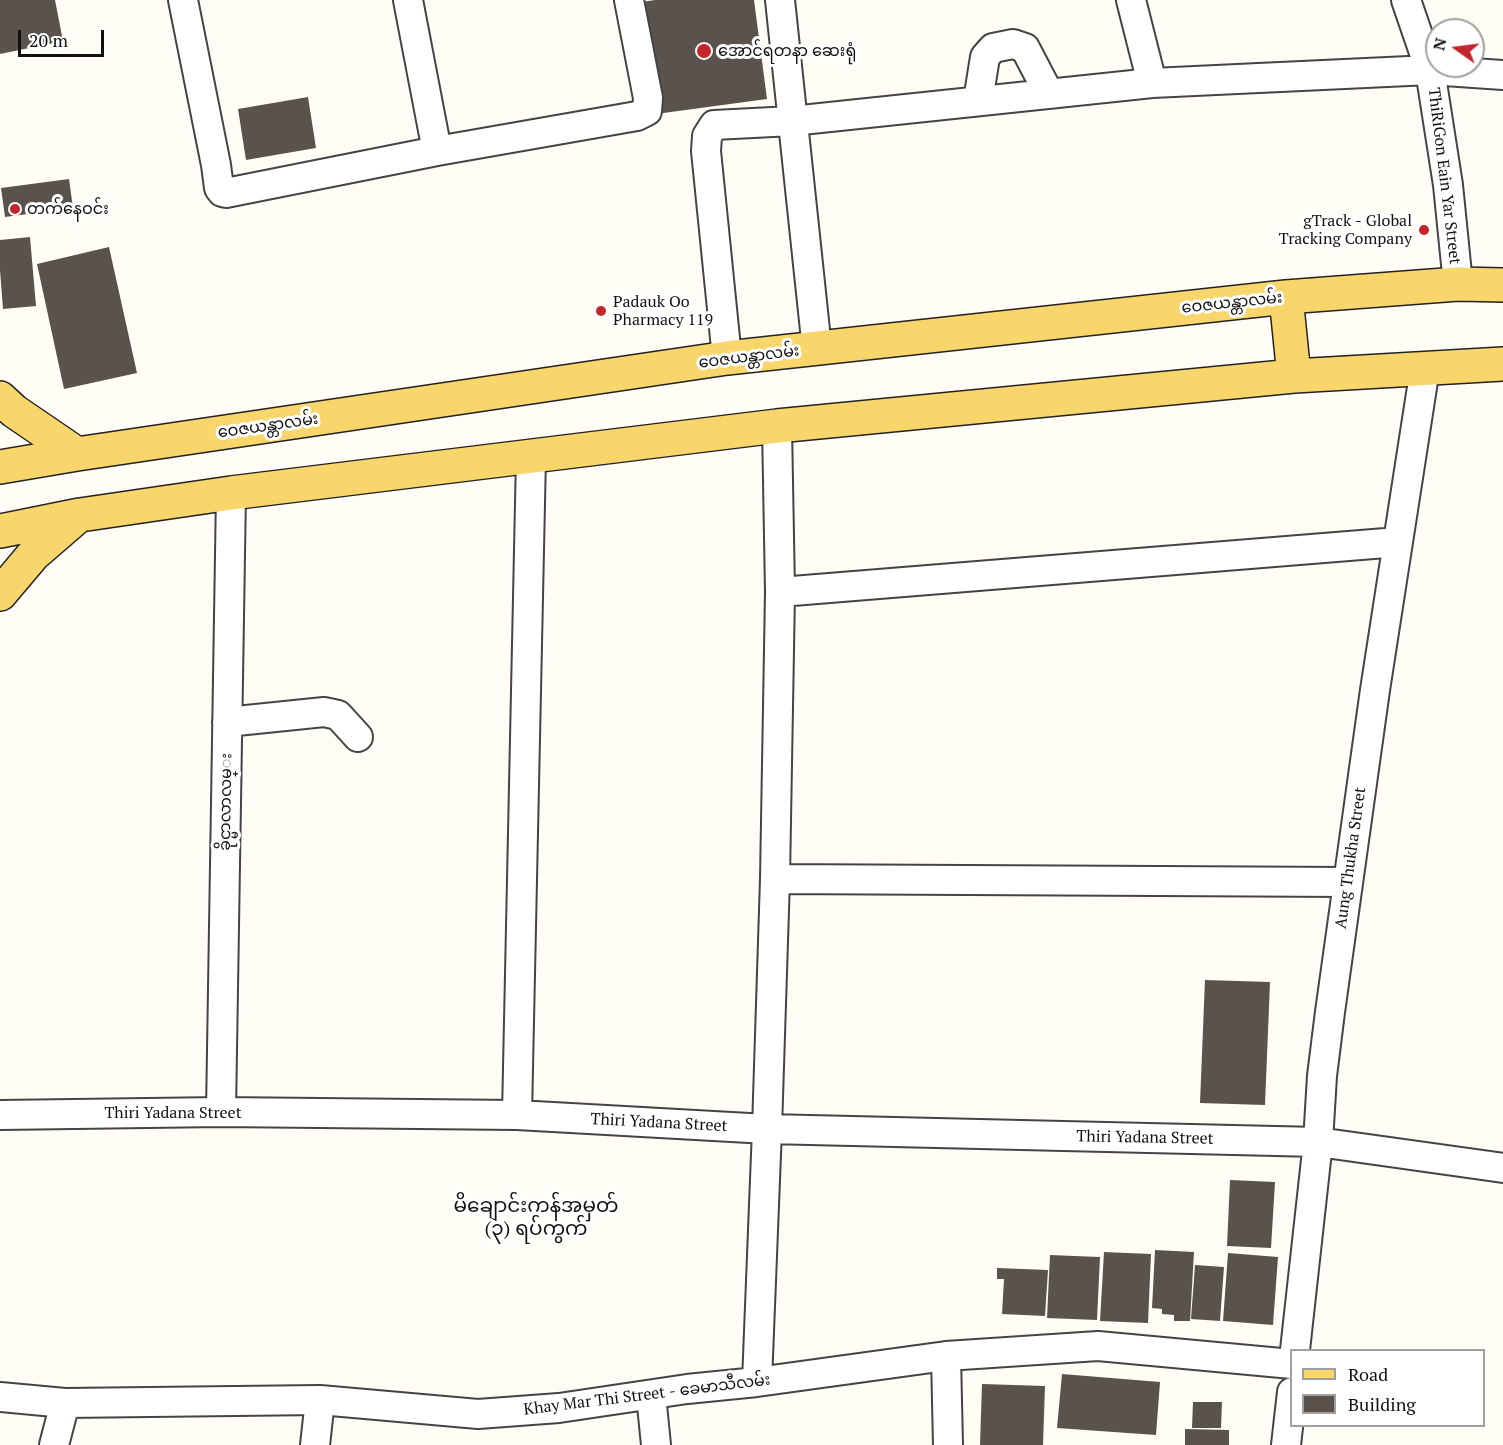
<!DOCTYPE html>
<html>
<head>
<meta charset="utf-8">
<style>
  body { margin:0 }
  #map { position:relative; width:1503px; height:1445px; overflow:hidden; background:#fffdf5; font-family:"PT Serif",serif }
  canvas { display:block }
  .legend { position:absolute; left:1290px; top:1349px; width:195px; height:78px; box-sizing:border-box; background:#fff; border:2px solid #a0a0a0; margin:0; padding:8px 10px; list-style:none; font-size:18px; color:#111 }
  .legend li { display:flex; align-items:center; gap:12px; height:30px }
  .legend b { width:30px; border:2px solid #a0a0a0 }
  .north { position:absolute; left:1425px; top:18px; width:60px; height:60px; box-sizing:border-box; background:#fff; border:2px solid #a0a0a0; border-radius:50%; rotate:284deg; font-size:16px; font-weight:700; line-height:24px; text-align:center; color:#111 }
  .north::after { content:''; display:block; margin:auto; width:21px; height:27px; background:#c4262e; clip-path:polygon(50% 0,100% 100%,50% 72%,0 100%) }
  .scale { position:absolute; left:18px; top:30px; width:86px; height:27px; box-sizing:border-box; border:3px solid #111; border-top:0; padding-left:8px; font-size:18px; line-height:21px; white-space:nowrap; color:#111; -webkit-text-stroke:4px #fff; paint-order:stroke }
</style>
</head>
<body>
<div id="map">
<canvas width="1503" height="1445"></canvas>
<ul class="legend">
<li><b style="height:8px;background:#f9d66b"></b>Road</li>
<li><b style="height:16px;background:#5a524d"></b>Building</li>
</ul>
<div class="north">N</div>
<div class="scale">20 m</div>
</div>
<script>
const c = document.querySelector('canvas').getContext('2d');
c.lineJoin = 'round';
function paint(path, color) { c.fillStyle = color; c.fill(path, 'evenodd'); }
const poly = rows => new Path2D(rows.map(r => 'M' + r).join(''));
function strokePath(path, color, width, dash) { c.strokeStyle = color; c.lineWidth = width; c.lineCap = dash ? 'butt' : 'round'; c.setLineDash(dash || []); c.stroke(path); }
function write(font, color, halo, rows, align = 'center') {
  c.font = font + ' "PT Serif","Noto Sans Myanmar",serif'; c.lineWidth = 6; c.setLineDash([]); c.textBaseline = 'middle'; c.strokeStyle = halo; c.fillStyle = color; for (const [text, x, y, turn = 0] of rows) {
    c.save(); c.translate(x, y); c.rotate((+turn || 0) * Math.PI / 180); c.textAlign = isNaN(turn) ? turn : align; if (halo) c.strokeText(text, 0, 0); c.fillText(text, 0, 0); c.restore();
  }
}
const building = poly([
  [0,0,55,0,63,41,0,54],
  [655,0,754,0,767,99,656,114,642,2],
  [308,97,316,148,246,160,238,109],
  [69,179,73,208,5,217,1,188],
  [30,237,36,306,3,309,0,270,0,240],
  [109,247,137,373,64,389,37,264],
  [1205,980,1270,982,1265,1105,1200,1103],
  [1230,1180,1275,1182,1271,1248,1227,1246],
  [1155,1250,1194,1252,1190,1321,1174,1321,1174,1315,1162,1314,1162,1309,1152,1308],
  [1104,1252,1151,1254,1148,1323,1100,1321],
  [1228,1253,1278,1257,1273,1325,1223,1321],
  [1050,1255,1100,1257,1097,1320,1047,1318],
  [1195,1265,1224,1267,1220,1321,1191,1319],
  [997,1268,1048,1270,1045,1316,1002,1314,1004,1279,997,1279],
  [1062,1374,1160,1382,1156,1435,1057,1428],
  [982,1384,1045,1386,1043,1445,980,1445],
  [1193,1402,1222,1402,1221,1428,1192,1428],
  [1185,1429,1229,1430,1229,1445,1185,1445]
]);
const minor = poly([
  [183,0,216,165,219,188,222,192,226,193,437,151,637,116,647,111,648,98,629,0],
  [408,0,437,151],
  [780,0,817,349],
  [1131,0,1152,83],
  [1406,0,1430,70,1448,185,1458,284],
  [978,101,985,57,993,48,1013,44,1025,48,1049,94],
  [727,358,706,151,707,136,714,125,792,121,1152,83,1430,70,1503,75],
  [780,592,1398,542],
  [227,722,324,712,338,715,358,737],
  [775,879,1348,882],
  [221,1112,231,493],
  [0,1115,221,1112,517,1115,767,1129,1318,1142,1503,1168],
  [517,1115,531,456],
  [1295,1350,1318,1142,1322,1076,1330,1012,1375,690,1425,368],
  [946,1356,948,1445],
  [757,1382,767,1129,775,879,780,592,777,426],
  [651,1395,656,1445],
  [0,1397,65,1403,320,1400,478,1414,559,1408,687,1389,757,1382,946,1356,1098,1346,1292,1364],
  [54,1445,65,1403],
  [315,1445,320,1400],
  [1286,1445,1292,1392]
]);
const major = poly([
  [1286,297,1294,376],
  [0,398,14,411,77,454],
  [0,467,77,454,727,358,1286,297,1458,284,1503,285],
  [0,531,80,515,231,493,777,426,1294,376,1503,364],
  [0,594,33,555,77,517]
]);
const markers = [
  [704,51,8,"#c4262e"],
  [15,209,6,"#c4262e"],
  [1424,230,6,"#c4262e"],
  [601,311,6,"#c4262e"]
];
const poiNames = [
  ["အောင်ရတနာ ဆေးရုံ",718,51],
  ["တက်နေဝင်း",27,209],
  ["gTrack - Global",1412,221,"right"],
  ["Tracking Company",1412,239,"right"],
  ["Padauk Oo",613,302],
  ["Pharmacy 119",613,320]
];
const streetNames = [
  ["ThiRiGon Eain Yar Street",1444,176,83],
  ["ဝေဇယန္တာလမ်း",1232,303,-6],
  ["ဝေဇယန္တာလမ်း",749,357,-7],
  ["ဝေဇယန္တာလမ်း",268,426,-8],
  ["ခိုင္မာလာလမ္း",226,802,-89],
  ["Aung Thukha Street",1351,858,-82],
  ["Thiri Yadana Street",173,1113],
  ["Thiri Yadana Street",659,1123,3],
  ["Thiri Yadana Street",1145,1138,1],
  ["Khay Mar Thi Street - ခေမာသီလမ်း",647,1395,-7]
];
const quarterNames = [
  ["မိချောင်းကန်အမှတ်",536,1206],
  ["(၃) ရပ်ကွက်",536,1229]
];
paint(building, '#5a524d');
strokePath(minor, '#444', 32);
strokePath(major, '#222', 36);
strokePath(minor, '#fff', 28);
strokePath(major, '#f9d66b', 33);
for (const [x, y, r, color] of markers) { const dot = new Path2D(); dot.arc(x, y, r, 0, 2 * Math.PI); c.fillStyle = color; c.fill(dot); strokePath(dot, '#fff', 2); }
write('16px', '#111', '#fff', poiNames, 'left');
write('16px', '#111', '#fff', streetNames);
write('20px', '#111', '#fff', quarterNames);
</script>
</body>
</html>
